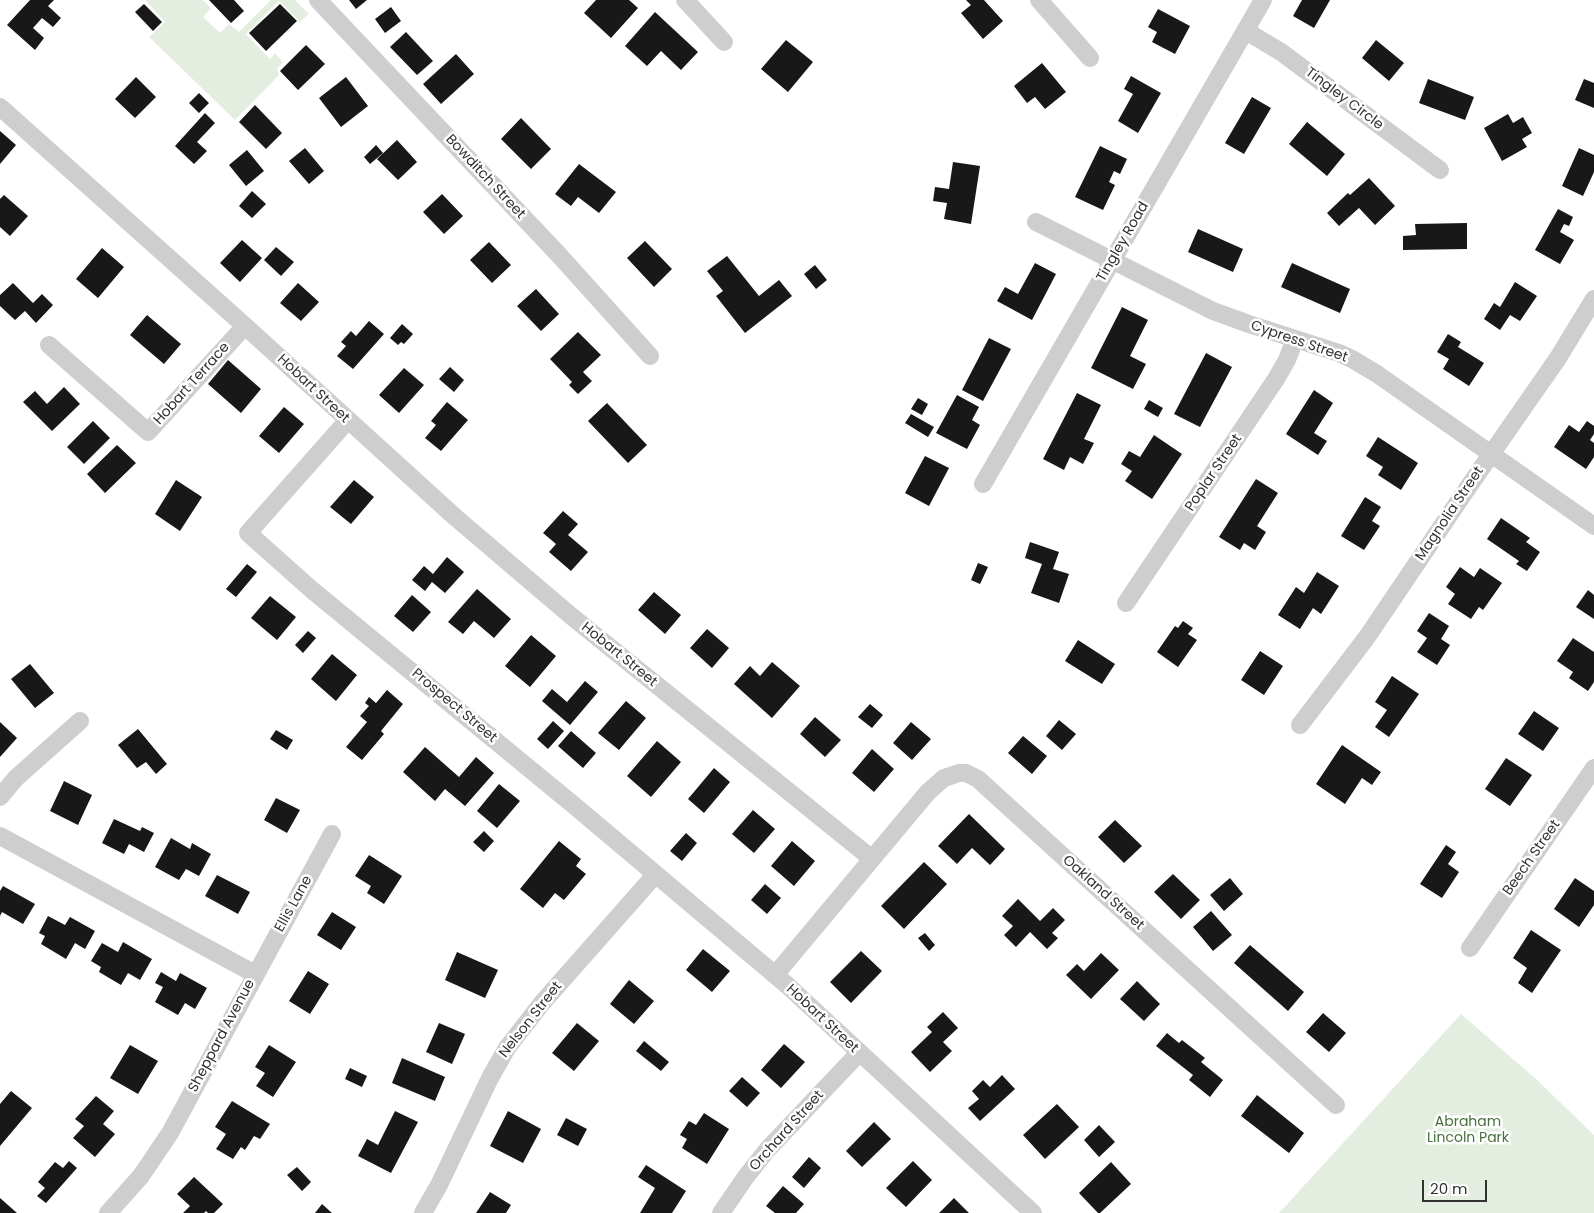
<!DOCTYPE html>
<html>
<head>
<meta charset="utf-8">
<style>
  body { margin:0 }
  #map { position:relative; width:1594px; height:1213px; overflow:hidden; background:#fff; font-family:Poppins,sans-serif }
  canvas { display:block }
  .scale { position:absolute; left:1422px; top:1180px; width:65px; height:22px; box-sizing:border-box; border:2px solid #313131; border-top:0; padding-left:6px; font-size:15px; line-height:18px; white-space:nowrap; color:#313131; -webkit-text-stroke:4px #fff; paint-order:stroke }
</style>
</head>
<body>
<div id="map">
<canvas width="1594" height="1213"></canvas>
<div class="scale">20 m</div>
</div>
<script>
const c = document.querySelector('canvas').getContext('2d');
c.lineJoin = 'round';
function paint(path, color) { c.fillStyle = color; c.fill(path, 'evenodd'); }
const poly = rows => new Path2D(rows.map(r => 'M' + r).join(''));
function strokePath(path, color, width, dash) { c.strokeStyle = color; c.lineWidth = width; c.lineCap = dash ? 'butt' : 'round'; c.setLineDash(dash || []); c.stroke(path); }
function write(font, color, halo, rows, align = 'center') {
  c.font = font + ' Poppins,sans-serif'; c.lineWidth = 5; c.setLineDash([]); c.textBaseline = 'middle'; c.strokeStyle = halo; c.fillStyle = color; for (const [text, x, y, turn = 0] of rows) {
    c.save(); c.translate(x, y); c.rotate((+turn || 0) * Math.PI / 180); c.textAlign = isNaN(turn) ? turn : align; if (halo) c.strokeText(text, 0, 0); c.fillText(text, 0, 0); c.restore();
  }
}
const green = poly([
  [145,0,203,0,211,8,203,17,220,33,229,24,239,32,271,0,295,0,309,14,300,22,279,1,246,34,270,59,275,53,283,62,277,69,279,75,235,120,149,37,165,22],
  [1461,1014,1536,1079,1594,1135,1594,1213,1279,1213]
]);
const building = poly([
  [30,0,54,0,48,6,61,18,53,27,42,18,33,28,44,38,35,50,7,25],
  [209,0,234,0,244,11,231,23],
  [349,0,367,0,356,9],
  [596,0,629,0,638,8,611,38,584,13],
  [966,0,984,0,1003,21,983,39,961,13,971,5],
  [1302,0,1330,0,1314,28,1293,16],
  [144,4,162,22,153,31,135,12],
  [280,4,297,21,266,51,249,33],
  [391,7,401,21,385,33,375,19],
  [1158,9,1190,26,1175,54,1152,42,1157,32,1148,27],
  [655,12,698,52,681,70,661,51,647,66,625,46],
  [406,32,433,61,417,75,390,47],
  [786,40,813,62,788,92,761,69],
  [1376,40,1404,63,1389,81,1362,58],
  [306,45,325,64,298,90,280,71],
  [456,54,474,74,441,104,423,84],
  [1042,63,1066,92,1045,109,1035,97,1027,103,1014,86],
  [1131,76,1161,93,1138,133,1118,121,1133,94,1124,89],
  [136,77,156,97,135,118,115,99],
  [346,77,368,106,341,127,319,98],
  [1428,79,1474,97,1465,120,1419,103],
  [1584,79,1594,83,1594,108,1575,100],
  [199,93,209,103,199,113,189,103],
  [1252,97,1271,108,1244,154,1225,143],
  [255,105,282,133,266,149,239,122],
  [205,113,215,123,197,142,207,151,194,164,175,146],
  [1508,114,1513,123,1523,117,1532,133,1522,139,1527,147,1502,161,1484,128],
  [521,118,551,149,531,169,501,139],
  [1307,122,1345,154,1327,176,1289,144],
  [0,131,16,145,0,164],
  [397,140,417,162,398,180,377,159],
  [376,145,383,153,370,164,364,157],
  [1100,146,1127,159,1120,174,1114,171,1109,182,1115,185,1103,210,1075,197],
  [305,148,324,171,309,184,289,161],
  [1579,148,1594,155,1594,172,1583,196,1562,186],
  [247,150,264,171,246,186,229,165],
  [953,162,980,166,971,224,944,219,947,203,933,201,935,187,949,189],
  [579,164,616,192,599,213,578,197,571,206,555,194],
  [1369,178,1395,206,1375,225,1359,208,1339,226,1327,213,1348,193,1350,195],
  [252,191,266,204,252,218,239,206],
  [442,194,463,216,444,234,423,212],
  [4,195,28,216,10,236,0,227,0,199],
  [1558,209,1573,217,1569,226,1564,224,1560,232,1574,240,1560,264,1535,250],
  [1467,223,1467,249,1403,250,1403,236,1416,235,1415,224],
  [1198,229,1243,249,1233,272,1188,252],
  [242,240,262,258,240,282,220,263],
  [645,241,672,269,654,287,627,258],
  [489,242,511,265,492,283,470,260],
  [276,247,294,262,281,276,264,260],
  [102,248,124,267,98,298,76,279],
  [727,256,759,296,779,280,792,296,745,333,716,296,723,291,707,271],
  [1035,263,1056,274,1032,320,997,301,1005,287,1018,294],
  [1292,263,1350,289,1340,313,1281,287],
  [815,265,827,280,816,289,804,274],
  [1515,282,1537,296,1520,321,1510,315,1500,330,1484,319,1494,303,1500,307],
  [13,283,33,303,42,294,53,305,36,323,25,311,15,320,0,306,0,295],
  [298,283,319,302,301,321,280,303],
  [536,289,559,314,541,331,517,306],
  [1122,307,1148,320,1130,356,1146,364,1133,389,1091,368],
  [147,315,181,344,164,364,130,335],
  [369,321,384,334,353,369,337,356,346,346,341,342,351,331,356,336],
  [402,324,413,334,404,344,401,342,398,345,390,338],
  [578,332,601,355,583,372,592,381,578,394,569,385,572,382,550,359],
  [1448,334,1461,342,1458,347,1484,363,1469,386,1443,369,1449,359,1437,352],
  [989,338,1011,349,983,401,962,390],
  [1206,353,1232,367,1200,427,1174,414],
  [228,360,261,389,241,413,208,384],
  [450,367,464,380,454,392,439,379],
  [404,368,424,385,399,413,379,395],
  [64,387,80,404,52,431,23,402,35,391,47,404],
  [1314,390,1333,403,1314,433,1327,441,1318,455,1286,434],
  [1077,393,1101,405,1084,439,1094,443,1083,464,1070,457,1064,470,1043,459],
  [957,395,979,407,972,420,980,425,967,449,936,433],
  [918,398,928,404,922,415,911,409],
  [1149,400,1163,408,1158,417,1144,409],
  [447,402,468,420,441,451,425,438,436,425,431,421],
  [607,403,647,445,628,463,588,421],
  [284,407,304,424,279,453,259,436],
  [911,414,934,427,928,437,905,423],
  [93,421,110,438,84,464,67,447],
  [1587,421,1594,426,1594,434,1590,440,1594,443,1594,457,1586,469,1554,447,1569,425,1579,432],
  [1154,435,1182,454,1152,499,1125,481,1132,471,1121,464,1129,451,1140,457],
  [1378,437,1418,463,1401,490,1378,475,1383,467,1366,456],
  [117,445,136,463,105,493,87,474],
  [925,456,949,468,929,506,905,493],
  [1256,479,1278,493,1257,526,1266,532,1255,550,1244,543,1240,550,1219,537],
  [176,480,202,497,180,531,155,514],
  [354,480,374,497,351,524,330,507],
  [1365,497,1381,507,1372,521,1380,526,1364,550,1341,536],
  [563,511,578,524,568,535,588,552,571,571,549,552,556,544,543,533],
  [1501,518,1530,538,1526,542,1540,552,1527,571,1516,564,1519,561,1487,539],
  [1030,542,1059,552,1053,569,1069,574,1059,603,1031,593,1042,564,1025,558],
  [447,557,464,572,445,593,432,582,425,591,412,580,424,566,433,574],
  [978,563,988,567,980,584,971,580],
  [247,564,257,572,236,597,226,589],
  [1460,567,1474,577,1480,568,1502,583,1483,610,1479,607,1471,619,1448,604,1455,594,1446,587],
  [1317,572,1339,586,1321,614,1313,608,1300,629,1278,615,1296,587,1304,593],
  [477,589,511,619,494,638,474,621,463,634,448,622],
  [1588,590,1594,595,1594,619,1576,607],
  [654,592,681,615,665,634,638,610],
  [412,595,431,612,413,632,394,616],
  [270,596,296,617,277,640,251,618],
  [1429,613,1449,626,1441,639,1450,645,1437,665,1417,652,1427,638,1417,631],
  [1183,621,1193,628,1188,634,1197,640,1178,667,1157,652,1175,626,1178,628],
  [707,629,729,648,712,668,690,648],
  [308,631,316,638,303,653,295,645],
  [531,635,556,656,530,687,505,666],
  [1573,638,1594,652,1594,682,1588,691,1569,678,1573,672,1557,661],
  [1078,640,1115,664,1102,684,1065,661],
  [1260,651,1283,666,1264,695,1241,680],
  [332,654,357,675,336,701,311,679],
  [772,662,800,686,772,718,734,684,750,666,760,676],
  [30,664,54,693,35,708,11,679],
  [1392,676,1419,694,1389,737,1375,727,1387,710,1375,702],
  [585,681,598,692,570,725,542,701,552,689,567,702],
  [387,690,403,704,381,731,384,734,362,760,346,747,367,722,360,716,369,706,365,703,369,697,376,703],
  [626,701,646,718,619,750,598,733],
  [870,704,883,715,872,728,858,717],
  [1534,711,1559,728,1543,751,1518,734],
  [815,717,841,740,825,757,800,734],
  [1059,720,1076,734,1062,750,1046,736],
  [553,721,564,731,548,749,537,739],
  [0,722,17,738,0,757],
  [911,722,931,739,912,760,893,743],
  [138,729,167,764,156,774,146,762,137,768,118,745],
  [276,730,293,740,287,750,270,739],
  [571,731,596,753,583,768,558,746],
  [1023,736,1047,756,1032,774,1008,753],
  [657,741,681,762,651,797,627,776],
  [1342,745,1381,772,1372,785,1362,778,1345,804,1316,784],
  [425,747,459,777,476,757,494,773,465,806,445,789,435,801,403,772],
  [872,749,894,769,874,792,852,773],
  [1506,758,1532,775,1510,806,1485,789],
  [714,768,730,782,704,813,688,799],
  [64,781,92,795,78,825,50,811],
  [499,784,520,801,497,828,477,811],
  [276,798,300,810,287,833,264,820],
  [753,810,775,829,754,853,732,834],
  [969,814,1005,849,990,865,972,848,957,864,938,846],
  [114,819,140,831,142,827,154,833,144,852,129,844,124,854,102,843],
  [1115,820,1142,846,1124,863,1098,837],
  [484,831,494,841,484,852,473,842],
  [686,833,697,843,682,861,670,851],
  [171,838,190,849,192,843,211,854,199,876,186,869,179,880,155,867],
  [559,841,581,859,576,866,586,874,564,900,555,893,543,908,520,889],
  [792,841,815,861,794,886,771,866],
  [1446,845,1456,852,1448,864,1459,872,1442,898,1420,884],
  [369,855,402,876,384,904,367,893,371,886,355,876],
  [924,862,947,884,904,929,881,906],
  [1173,874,1200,900,1181,919,1154,892],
  [217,875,250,892,238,914,205,896],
  [1230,878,1243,894,1224,911,1210,895],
  [1575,878,1594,891,1594,905,1579,927,1554,909],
  [765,884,781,898,767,914,751,900],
  [3,886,35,904,23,924,2,912,0,916,0,891],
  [1018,899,1040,921,1053,908,1065,920,1052,933,1058,938,1047,949,1030,932,1016,947,1004,935,1013,926,1002,916],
  [1211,911,1232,935,1213,951,1193,927],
  [332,912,356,927,341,950,317,935],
  [48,916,65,925,70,917,95,931,85,949,75,943,66,959,41,944,45,936,39,933],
  [1531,930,1561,950,1532,993,1518,983,1527,968,1513,958],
  [925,933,935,945,929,951,918,938],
  [123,942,152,959,140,980,128,973,121,985,99,972,101,967,91,961,102,943,118,952],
  [1250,945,1304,992,1288,1011,1234,963],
  [703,949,730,971,712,992,686,970],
  [861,951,882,971,851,1003,830,982],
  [457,952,498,970,485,998,445,980],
  [1101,953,1119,970,1091,999,1066,975,1077,964,1084,971],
  [308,971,329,984,310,1014,289,1001],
  [161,972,176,981,180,973,207,988,195,1009,185,1003,178,1015,155,1002,163,987,155,983],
  [629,980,654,1001,634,1024,610,1004],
  [1137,981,1160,1004,1144,1021,1120,999],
  [943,1012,958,1028,943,1042,952,1051,930,1072,911,1052,932,1032,927,1027],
  [1323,1013,1346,1033,1329,1052,1306,1032],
  [439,1023,465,1034,452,1064,426,1052],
  [577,1023,599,1041,574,1071,552,1053],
  [1167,1033,1179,1043,1182,1040,1205,1058,1201,1062,1223,1080,1210,1097,1189,1080,1193,1075,1156,1046],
  [644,1041,669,1062,661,1071,636,1051],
  [784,1044,805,1062,781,1088,761,1070],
  [130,1045,158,1061,138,1094,110,1078],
  [269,1045,296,1062,273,1097,256,1086,265,1073,255,1067],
  [402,1058,445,1077,435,1101,392,1083],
  [350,1068,367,1076,362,1087,345,1079],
  [1002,1075,1015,1089,980,1121,968,1108,979,1099,972,1091,983,1080,990,1087],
  [742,1077,760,1093,747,1107,729,1091],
  [11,1091,32,1108,0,1146,0,1104],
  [1257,1095,1304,1133,1289,1153,1241,1116],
  [96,1096,114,1111,103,1124,115,1134,95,1157,73,1138,84,1126,75,1119],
  [232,1101,270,1124,260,1139,254,1136,245,1150,241,1147,233,1159,216,1149,226,1134,215,1127],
  [1057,1104,1079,1127,1045,1159,1023,1135],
  [395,1111,418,1122,391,1173,358,1156,367,1139,378,1145],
  [508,1111,541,1129,523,1163,490,1146],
  [704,1113,729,1129,707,1164,682,1148,687,1139,680,1135,689,1121,696,1125],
  [566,1118,587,1129,578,1146,557,1135],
  [874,1122,891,1139,862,1167,846,1151],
  [1099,1125,1115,1142,1099,1157,1084,1140],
  [809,1157,821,1168,804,1188,792,1177],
  [69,1161,77,1168,46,1203,37,1196,45,1188,38,1182,55,1162,63,1168],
  [913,1161,932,1180,906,1207,886,1188],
  [1111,1162,1131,1184,1100,1213,1098,1213,1079,1193],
  [646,1165,686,1191,672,1213,640,1213,655,1188,638,1177],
  [297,1167,311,1182,302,1191,287,1175],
  [194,1177,223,1204,214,1213,208,1213,206,1211,204,1213,183,1213,190,1206,177,1194],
  [783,1186,804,1204,796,1213,775,1213,766,1206],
  [490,1192,511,1205,506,1213,476,1213],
  [0,1198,17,1213,0,1213],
  [954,1198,969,1213,939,1213],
  [322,1204,332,1213,315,1213]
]);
const street = poly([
  [318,0,559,255,650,356],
  [685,0,724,42],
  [1039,0,1090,58],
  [1246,31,1281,52,1440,170],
  [0,107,245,326,455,517,570,615,871,858],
  [1036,222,1213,311,1249,324,1339,353,1352,359,1377,374,1594,526],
  [49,345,148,432,245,326],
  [348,420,248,533,312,590,576,807,787,985,1033,1213],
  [983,484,1263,0],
  [1126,603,1276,379,1287,360,1295,339],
  [1300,725,1367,637,1469,486,1558,358,1594,299],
  [0,797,16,778,80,721],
  [0,836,255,974],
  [1470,948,1594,768],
  [775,975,928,792,944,778,959,773,966,773,978,779,1336,1105],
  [108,1213,141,1176,170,1133,332,834],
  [423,1213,439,1185,490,1078,507,1048,542,1003,655,875],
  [721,1213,745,1178,767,1150,859,1053]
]);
const streetNames = [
  ["Tingley Circle",1344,99,37],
  ["Bowditch Street",485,177,47],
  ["Tingley Road",1123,242,-60],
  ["Cypress Street",1299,342,19],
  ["Hobart Terrace",192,384,-48],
  ["Hobart Street",313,389,43],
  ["Poplar Street",1214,473,-56],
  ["Magnolia Street",1450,514,-56],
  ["Hobart Street",619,655,39],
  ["Prospect Street",454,706,40],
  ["Beech Street",1532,858,-55],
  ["Oakland Street",1103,893,42],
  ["Ellis Lane",294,904,-61],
  ["Hobart Street",822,1019,43],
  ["Nelson Street",531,1020,-52],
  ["Sheppard Avenue",222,1036,-62],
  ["Orchard Street",787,1131,-48]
];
const parkNames = [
  ["Abraham",1468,1122],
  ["Lincoln Park",1468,1138]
];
paint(green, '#e4eee0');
paint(building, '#181818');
strokePath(street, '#cecece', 18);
write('14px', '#313131', '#fff', streetNames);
write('14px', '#496f3d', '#fff', parkNames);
</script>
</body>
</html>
